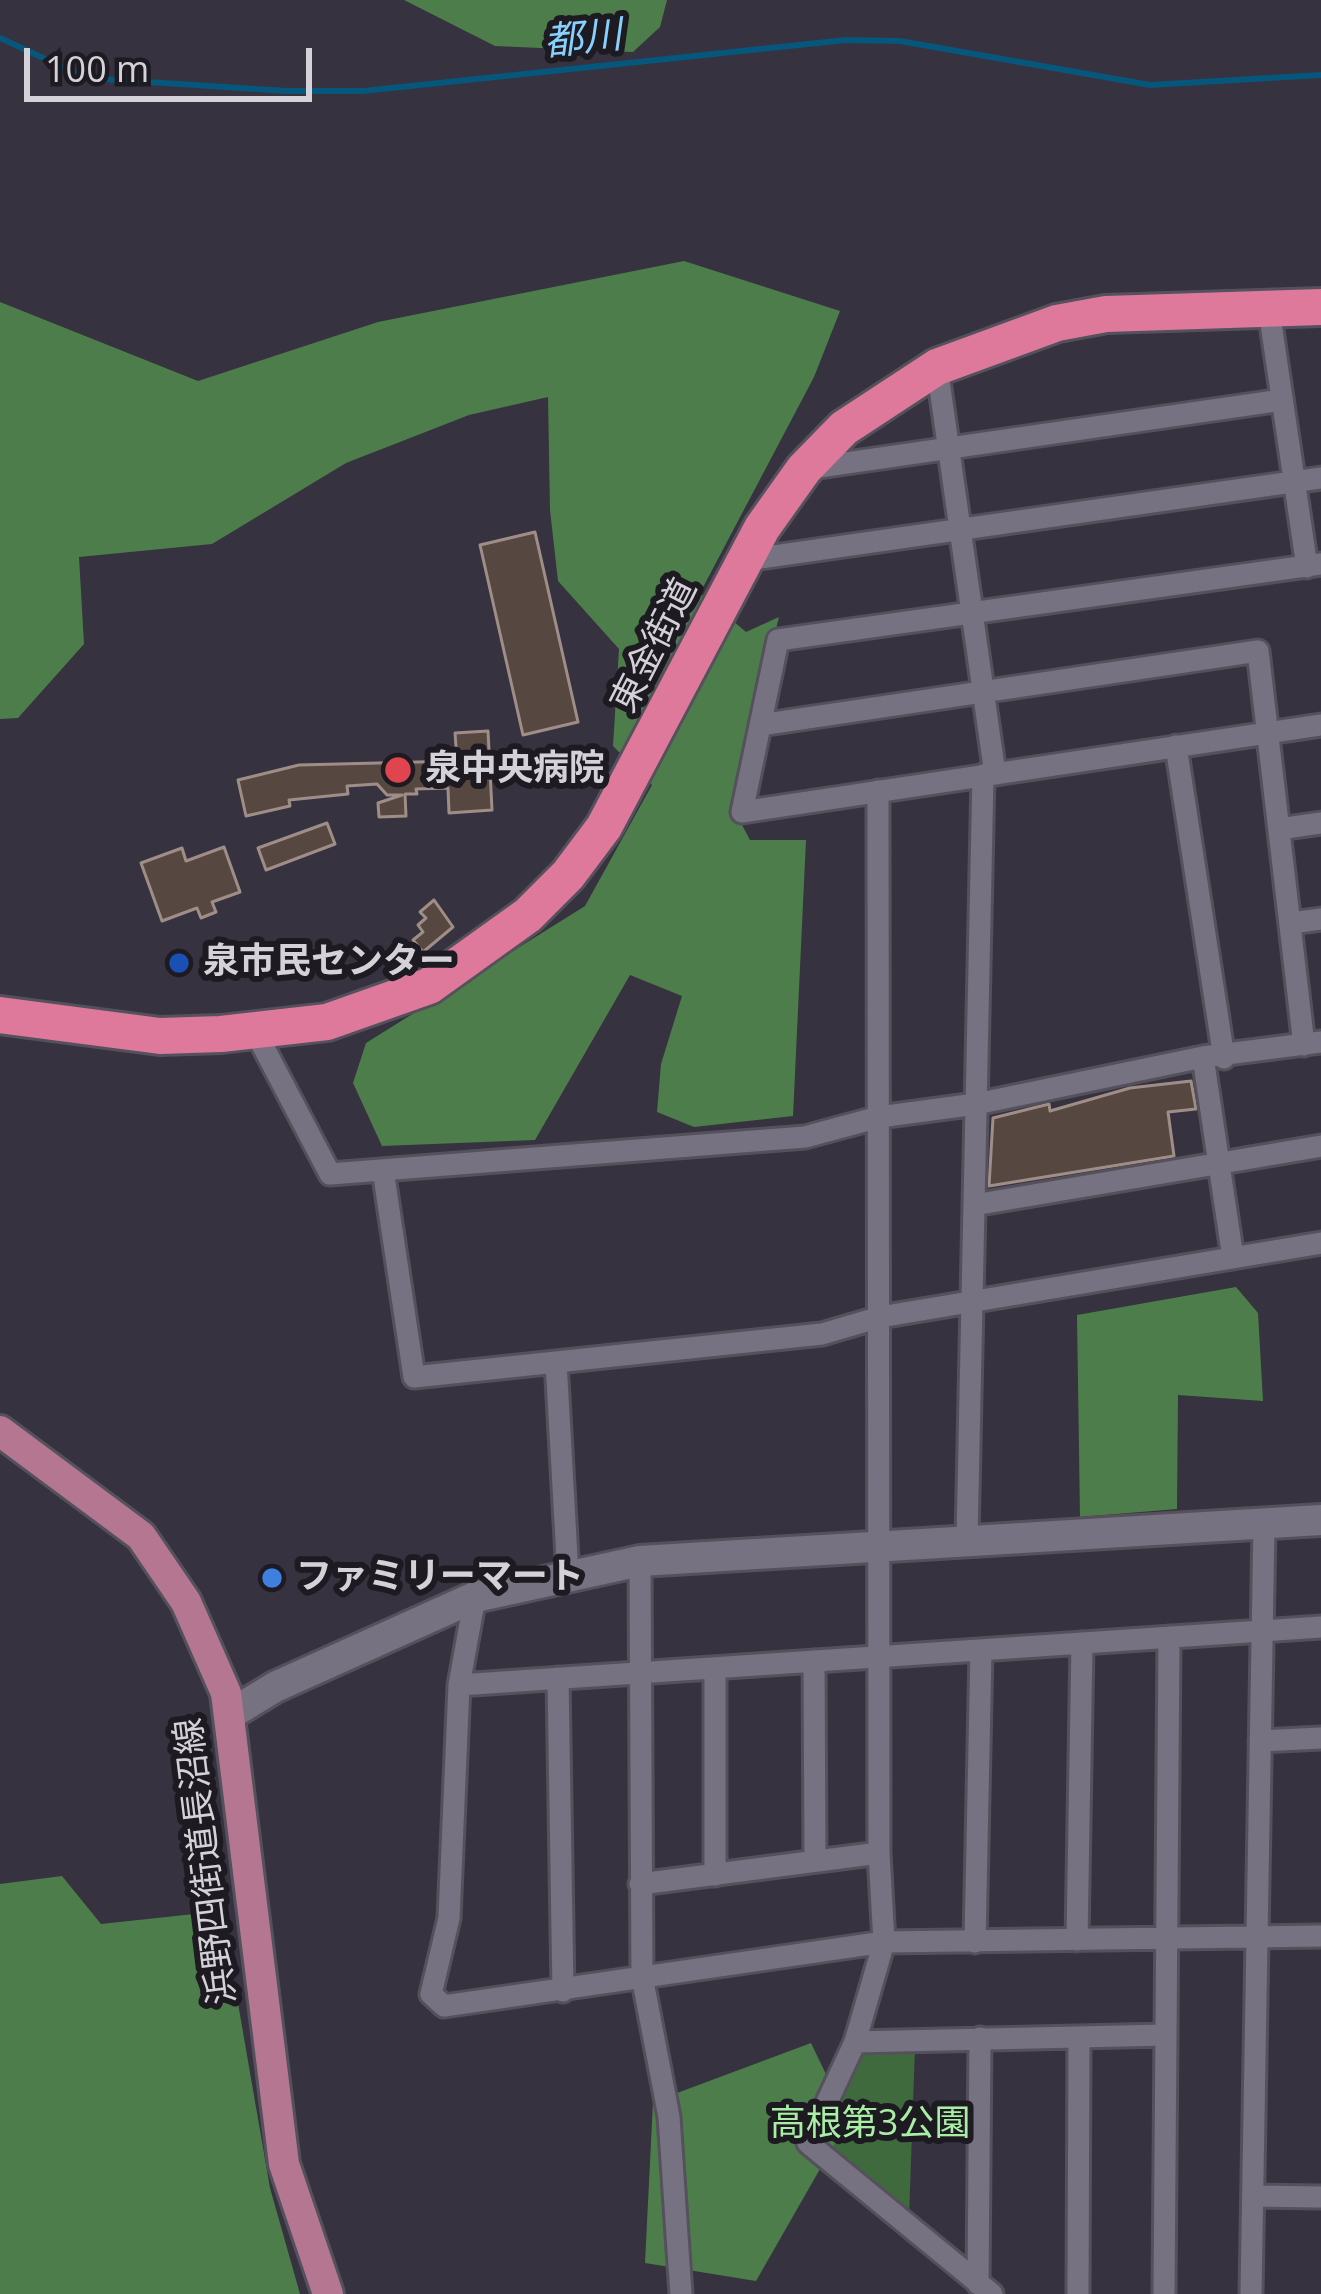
<!DOCTYPE html>
<html>
<head>
<meta charset="utf-8">
<style>
  body { margin:0 }
  #map { position:relative; width:1321px; height:2294px; overflow:hidden; background:#36323f; font-family:"Open Sans",sans-serif }
  canvas { display:block }
  .scale { position:absolute; left:24px; top:48px; width:288px; height:54px; box-sizing:border-box; border:6px solid #d4d1d9; border-top:0; padding-left:15px; font-size:36px; line-height:42px; white-space:nowrap; color:#d4d1d9; -webkit-text-stroke:9px #1d1b21; paint-order:stroke }
</style>
</head>
<body>
<div id="map">
<canvas width="1321" height="2294"></canvas>
<div class="scale">100 m</div>
</div>
<script>
const c = document.querySelector('canvas').getContext('2d');
c.lineJoin = 'round';
function paint(path, color) { c.fillStyle = color; c.fill(path, 'evenodd'); }
const poly = rows => new Path2D(rows.map(r => 'M' + r).join(''));
function strokePath(path, color, width, dash) { c.strokeStyle = color; c.lineWidth = width; c.lineCap = dash ? 'butt' : 'round'; c.setLineDash(dash || []); c.stroke(path); }
function write(font, color, halo, rows, align = 'center') {
  c.font = font + ' "Open Sans","Noto Sans JP",sans-serif'; c.lineWidth = 12; c.setLineDash([]); c.textBaseline = 'middle'; c.strokeStyle = halo; c.fillStyle = color; for (const [text, x, y, turn = 0] of rows) {
    c.save(); c.translate(x, y); c.rotate((+turn || 0) * Math.PI / 180); c.textAlign = isNaN(turn) ? turn : align; if (halo) c.strokeText(text, 0, 0); c.fillText(text, 0, 0); c.restore();
  }
}
const green = poly([
  [871,2046,915,2047,909,2218,827,2149,817,2132,857,2057]
]);
const forest = poly([
  [404,0,667,0,660,27,633,52,495,46],
  [684,261,840,311,814,377,700,593,746,632,779,617,731,804,750,840,806,840,793,1116,694,1127,657,1112,661,1064,682,996,630,975,535,1140,382,1146,353,1083,366,1043,585,906,652,785,613,746,619,649,558,581,550,510,548,397,469,415,346,463,212,544,79,557,84,644,18,718,0,719,0,302,198,381,378,322],
  [1236,1287,1258,1313,1263,1401,1178,1395,1177,1509,1080,1517,1077,1315],
  [62,1876,101,1924,222,1911,270,2188,300,2294,0,2294,0,1884],
  [811,2043,848,2120,756,2281,645,2263,653,2102]
]);
const stream = poly([
  [0,38,86,78,287,91,363,91,846,40,900,41,1150,85,1321,75]
]);
const building = poly([
  [535,532,578,722,523,735,480,545,535,532],
  [488,731,492,810,449,813,448,788,416,789,417,794,405,794,406,816,379,817,378,803,402,795,387,795,377,784,347,786,348,794,289,800,290,806,246,816,238,780,299,765,457,761,455,733,488,731],
  [327,823,335,844,266,870,258,848,327,823],
  [224,847,240,892,212,902,216,912,201,918,197,908,162,921,141,863,182,848,186,861,224,847],
  [434,900,453,927,423,952,413,940,423,932,418,925,426,918,420,912,434,900],
  [1191,1081,1196,1109,1168,1112,1174,1156,989,1186,993,1118,1049,1104,1050,1111,1130,1088,1191,1081]
]);
const street = poly([
  [1269,310,1307,567],
  [937,367,995,774],
  [805,469,1282,400],
  [746,560,1321,478],
  [1321,564,778,640,742,812,1321,725],
  [760,725,1258,651,1304,1045],
  [1176,746,1224,1058],
  [878,791,879,1853,884,1942,855,2042,808,2143,992,2294],
  [1279,829,1321,823],
  [1292,923,1321,919],
  [255,1031,330,1174,805,1137,879,1117,976,1104,1203,1057,1321,1042],
  [1203,1057,1233,1258],
  [383,1170,414,1377,822,1334,880,1317,1321,1243],
  [974,1205,1321,1146],
  [556,1362,568,1575],
  [967,1540,983,775],
  [640,1561,642,1976,669,2117,681,2294],
  [475,1597,459,1685,449,1918,431,1994,444,2006,884,1942,1321,1936],
  [814,1661,815,1861],
  [715,1668,715,1875],
  [558,1678,563,1991],
  [459,1685,1321,1627],
  [1260,1741,1321,1738],
  [640,1884,879,1853],
  [1077,1940,1082,1643],
  [975,1942,981,1650],
  [855,2042,1166,2035],
  [1253,2196,1321,2197],
  [978,2284,980,2038],
  [1078,2294,1079,2037],
  [1164,2294,1169,1637],
  [1251,2294,1264,1524]
]);
const secondary = poly([
  [229,1715,275,1687,475,1597,640,1561,1321,1520]
]);
const primary = poly([
  [0,1431,141,1536,186,1602,226,1693,284,2164,328,2294]
]);
const highway = poly([
  [0,1015,160,1036,221,1034,327,1022,429,986,528,915,568,875,604,827,762,528,804,469,844,428,937,367,1057,323,1106,314,1321,307]
]);
const markers = [
  [398,770,15,"#e0444e"],
  [179,963,12,"#1a4fb4"],
  [272,1578,12,"#3f7fe0"]
];
const streetNames = [
  ["東金街道",655,646,-63],
  ["浜野四街道長沼線",207,1861,-97]
];
const poiNames = [
  ["泉中央病院",425,770],
  ["泉市民センター",203,963],
  ["ファミリーマート",296,1578]
];
const parkNames = [
  ["高根第3公園",870,2125]
];
const waterNames = [
  ["都川",583,40,-6]
];
paint(green, '#3f6a3d');
paint(forest, '#4e7d4c');
strokePath(stream, '#07567b', 6);
paint(building, '#564741');
strokePath(building, '#9f8e87', 3);
strokePath(street, '#55515c', 27);
strokePath(secondary, '#55515c', 36);
strokePath(primary, '#55515c', 36);
strokePath(highway, '#55515c', 42);
strokePath(street, '#777281', 21);
strokePath(secondary, '#777281', 30);
strokePath(primary, '#b57691', 30);
strokePath(highway, '#de799b', 36);
for (const [x, y, r, color] of markers) { const dot = new Path2D(); dot.arc(x, y, r, 0, 2 * Math.PI); c.fillStyle = color; c.fill(dot); strokePath(dot, '#1d1b21', 4.5); }
write('36px', '#d4d1d9', '#1d1b21', streetNames);
write('bold 36px', '#d4d1d9', '#1d1b21', poiNames, 'left');
write('36px', '#a9eea5', '#1d1b21', parkNames);
write('italic 39px', '#88d1fe', '#1d1b21', waterNames);
</script>
</body>
</html>
